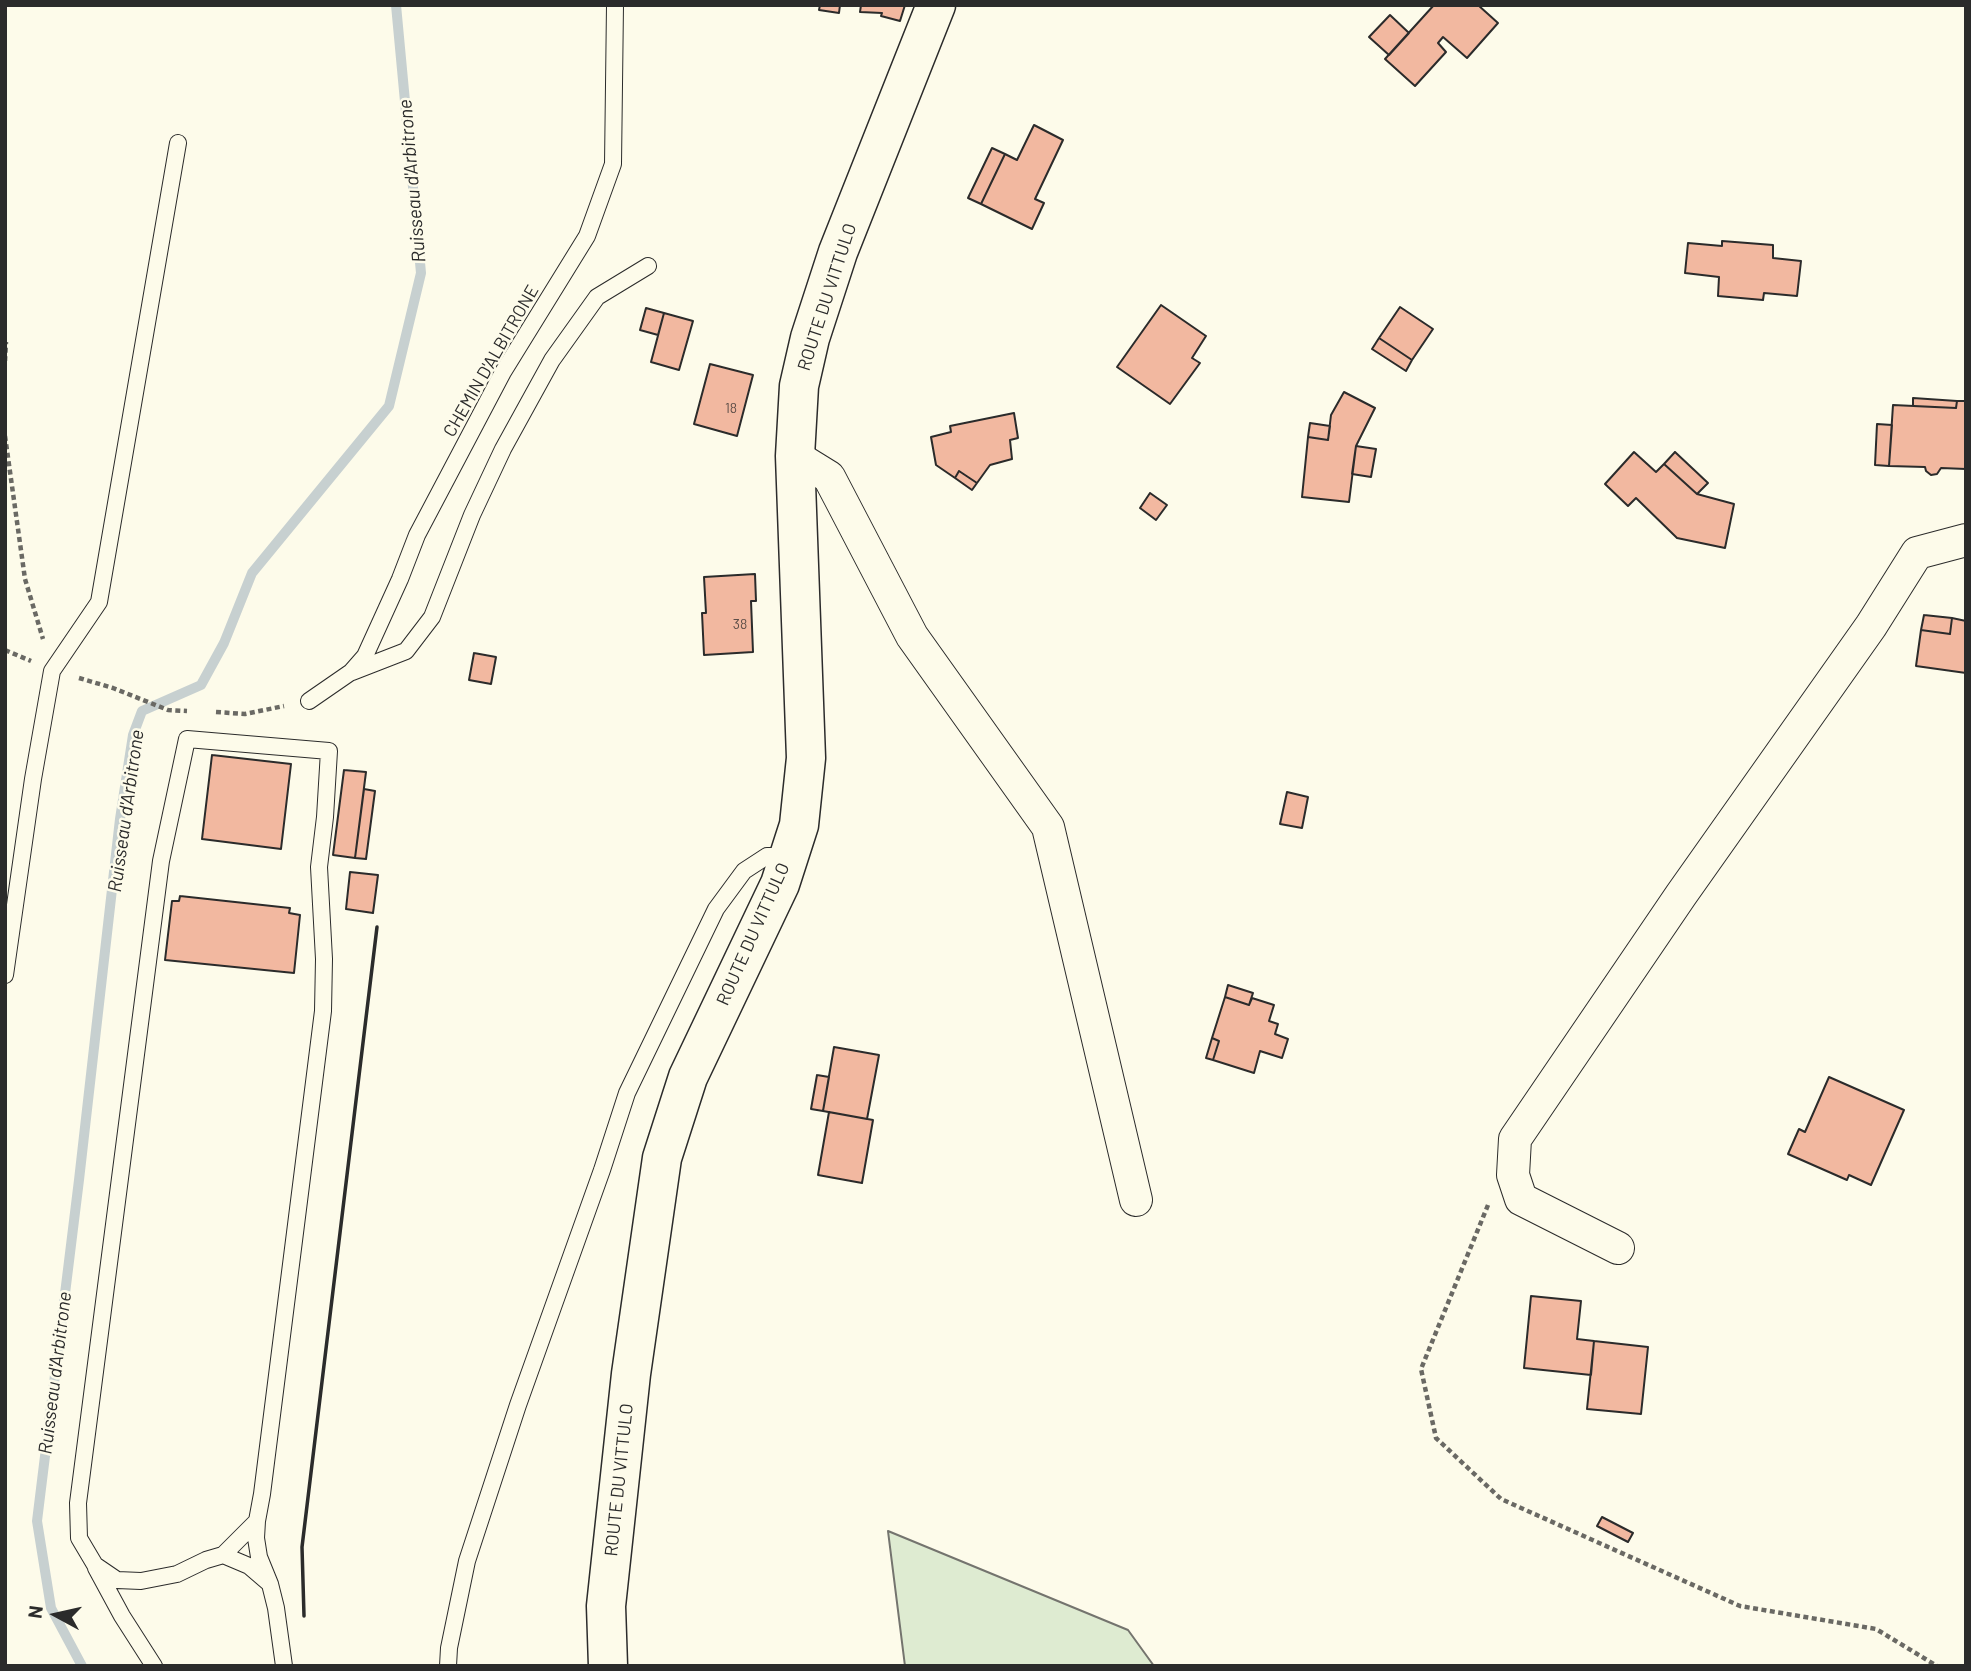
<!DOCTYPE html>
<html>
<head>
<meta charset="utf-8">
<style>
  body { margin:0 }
  #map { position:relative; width:1971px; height:1671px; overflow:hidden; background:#fdfbea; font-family:Barlow,sans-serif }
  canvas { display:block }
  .frame { position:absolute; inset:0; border:7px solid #2b2b2b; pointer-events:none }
  .north { position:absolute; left:21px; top:1580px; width:70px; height:70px; -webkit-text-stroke:5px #fdfbea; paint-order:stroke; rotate:278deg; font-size:19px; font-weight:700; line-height:28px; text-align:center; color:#2b2b2b }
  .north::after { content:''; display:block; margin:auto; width:24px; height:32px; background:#2b2b2b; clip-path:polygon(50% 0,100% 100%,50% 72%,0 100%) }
</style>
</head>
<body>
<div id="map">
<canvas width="1971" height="1671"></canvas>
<div class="frame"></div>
<div class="north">N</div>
</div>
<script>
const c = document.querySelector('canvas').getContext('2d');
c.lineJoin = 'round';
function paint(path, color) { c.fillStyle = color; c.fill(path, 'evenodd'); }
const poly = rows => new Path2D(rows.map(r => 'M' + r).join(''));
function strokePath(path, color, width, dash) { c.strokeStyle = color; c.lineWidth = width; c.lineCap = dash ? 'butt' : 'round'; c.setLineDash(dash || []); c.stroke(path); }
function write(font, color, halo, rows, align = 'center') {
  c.font = font + ' Barlow,sans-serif'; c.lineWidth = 5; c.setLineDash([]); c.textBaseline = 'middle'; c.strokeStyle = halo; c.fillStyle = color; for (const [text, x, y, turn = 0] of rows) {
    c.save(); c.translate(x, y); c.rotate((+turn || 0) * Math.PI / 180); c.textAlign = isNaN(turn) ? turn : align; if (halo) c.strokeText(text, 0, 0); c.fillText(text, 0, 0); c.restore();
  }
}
const green = poly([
  [888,1531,1128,1630,1154,1666,905,1666,888,1531]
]);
const stream = poly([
  [82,1666,51,1608,37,1521,79,1180,120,819,133,735,142,711,201,685,224,643,252,573,389,406,421,273,396,5]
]);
const building = poly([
  [820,5,840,5,839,13,819,10,820,5],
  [861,5,905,5,900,21,881,16,882,13,860,12,861,5],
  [1434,5,1478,5,1498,23,1467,58,1443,37,1438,43,1446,52,1415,86,1385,59,1434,5],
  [1390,15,1409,33,1389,55,1369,37,1390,15],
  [1034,125,1063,140,1035,199,1044,203,1032,229,981,204,1005,154,1017,160,1034,125],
  [992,148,1005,154,981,204,968,198,992,148],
  [1722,241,1773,245,1773,258,1801,261,1797,296,1764,293,1763,300,1718,296,1719,277,1685,273,1688,243,1722,246,1722,241],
  [1161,305,1206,336,1192,358,1200,363,1170,404,1117,367,1161,305],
  [1400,307,1433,329,1412,360,1379,338,1400,307],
  [646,308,664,313,658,335,640,330,646,308],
  [664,313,693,321,679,370,651,362,664,313],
  [1379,338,1412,360,1406,371,1372,349,1379,338],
  [710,364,753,375,737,436,694,424,710,364],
  [1344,392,1375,408,1356,446,1349,502,1302,497,1308,437,1328,440,1331,415,1344,392],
  [1913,398,1957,401,1956,408,1913,406,1913,398],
  [1957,401,1966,401,1966,469,1941,468,1937,474,1931,475,1926,471,1925,467,1889,466,1893,405,1956,408,1957,401],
  [1014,413,1018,438,1010,440,1012,459,990,465,977,483,959,471,955,478,936,465,931,437,951,432,950,426,1014,413],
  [1310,423,1330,426,1328,440,1308,437,1310,423],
  [1877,424,1892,425,1889,466,1875,465,1877,424],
  [1356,446,1376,449,1371,477,1352,474,1356,446],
  [1634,452,1656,472,1664,464,1697,494,1734,504,1725,548,1677,538,1636,498,1628,506,1605,484,1634,452],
  [1675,452,1708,483,1697,494,1664,464,1675,452],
  [959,471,977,483,972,490,955,478,959,471],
  [1150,493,1167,505,1156,520,1140,508,1150,493],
  [755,574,756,601,751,601,753,652,704,655,702,613,706,613,704,577,755,574],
  [1924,615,1952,618,1950,634,1921,630,1924,615],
  [1952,618,1966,621,1966,673,1916,666,1921,630,1950,634,1952,618],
  [474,653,496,657,491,684,469,680,474,653],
  [212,755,291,764,281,849,202,839,212,755],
  [344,770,366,772,355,858,333,855,344,770],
  [364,789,375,791,366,859,355,858,364,789],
  [1287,792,1308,797,1302,828,1280,824,1287,792],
  [350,872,378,875,373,913,346,909,350,872],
  [180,896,290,908,289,913,300,915,294,973,165,960,172,901,179,901,180,896],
  [1228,985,1253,993,1249,1005,1225,997,1228,985],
  [1225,997,1249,1005,1252,998,1274,1005,1269,1021,1278,1024,1275,1034,1288,1039,1282,1058,1260,1051,1254,1073,1213,1060,1219,1041,1212,1038,1225,997],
  [1212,1038,1219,1041,1213,1060,1206,1058,1212,1038],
  [834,1047,879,1055,867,1119,823,1111,834,1047],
  [817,1075,829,1077,823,1111,811,1109,817,1075],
  [1829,1077,1904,1110,1871,1185,1849,1175,1847,1180,1788,1154,1799,1129,1805,1132,1829,1077],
  [829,1112,873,1120,862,1183,818,1175,829,1112],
  [1531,1296,1581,1301,1577,1339,1594,1341,1591,1375,1524,1368,1531,1296],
  [1594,1341,1648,1347,1641,1414,1587,1409,1594,1341],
  [1602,1517,1633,1533,1628,1542,1597,1526,1602,1517]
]);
const path = poly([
  [5,361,6,342],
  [5,436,25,579,43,639],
  [5,650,31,661],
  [79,678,113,688,168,710,187,711],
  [216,712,245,714,284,706],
  [1488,1205,1421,1369,1436,1438,1501,1499,1740,1606,1876,1629,1937,1666]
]);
const lane = poly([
  [352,672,406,651,432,617,472,515,503,449,552,360,597,297,648,266],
  [309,701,351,672,365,656,400,579,417,535,503,372,587,236,613,164,615,5],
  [5,975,33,779,52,671,99,602,178,143],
  [223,1555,257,1521],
  [96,1568,122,1616,154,1666],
  [270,1584,249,1566,223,1555,206,1560,177,1574,141,1581,117,1580,95,1565,79,1538,78,1503,161,861,187,739,329,751,325,817,319,867,324,959,323,1011,262,1494,257,1521,256,1538,259,1557,270,1584,276,1608,284,1666],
  [448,1666,449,1648,467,1561,518,1405,602,1170,627,1093,716,909,744,871,767,856,788,856]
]);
const street = poly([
  [795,456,829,477,912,636,1048,827,1136,1200],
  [1618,1248,1521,1199,1513,1175,1515,1139,1681,895,1871,626,1917,553,1966,540]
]);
const secondary = poly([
  [608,1666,606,1606,631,1374,662,1158,688,1077,780,884,799,825,806,758,795,456,799,386,810,338,838,252,936,5]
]);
const wall = poly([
  [304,1616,302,1547,377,927]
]);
const numberNames = [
  ["18",731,408],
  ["38",740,624]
];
const streetNames = [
  ["ROUTE DU VITTULO",827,297,-72],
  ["CHEMIN D'ALBITRONE",491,361,-60],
  ["ROUTE DU VITTULO",753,934,-66],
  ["ROUTE DU VITTULO",619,1480,-84]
];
const waterNames = [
  ["Ruisseau d'Arbitrone",412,181,-95],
  ["Ruisseau d'Arbitrone",126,811,-82],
  ["Ruisseau d'Arbitrone",55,1373,-83]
];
paint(green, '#deebd1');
strokePath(green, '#74746e', 2);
strokePath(stream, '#c7d0d0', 10);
paint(building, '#f2b8a0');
strokePath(building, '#2b2b2b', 2);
strokePath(lane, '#2b2b2b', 18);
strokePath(street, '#2b2b2b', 34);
strokePath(secondary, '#2b2b2b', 41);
strokePath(path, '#6a6964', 4.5, [5, 3.5]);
strokePath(lane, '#fdfbea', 16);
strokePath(street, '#fdfbea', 32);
strokePath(secondary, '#fdfbea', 38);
strokePath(wall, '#2b2b2b', 3.5);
write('14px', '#5d4e48', null, numberNames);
write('18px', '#2b2b2b', '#fdfbea', streetNames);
write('italic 19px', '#2b2b2b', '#fdfbea', waterNames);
</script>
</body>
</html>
